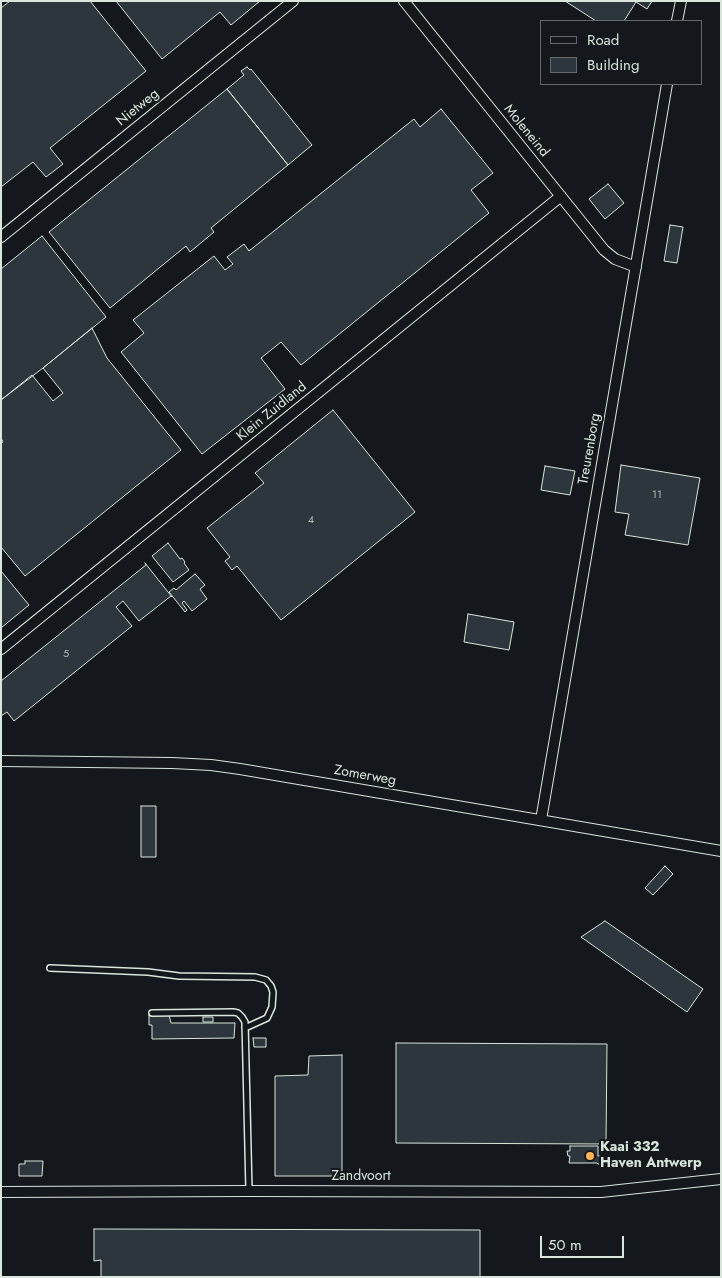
<!DOCTYPE html>
<html>
<head>
<meta charset="utf-8">
<style>
  body { margin:0 }
  #map { position:relative; width:722px; height:1278px; overflow:hidden; background:#14181c; font-family:Jost,sans-serif }
  canvas { display:block }
  .frame { position:absolute; inset:0; border:2px solid #d8e6dc; pointer-events:none }
  .legend { position:absolute; left:540px; top:20px; width:162px; height:65px; box-sizing:border-box; background:#14181c; border:1px solid #626a69; margin:0; padding:6px 9px; list-style:none; font-size:15px; color:#d8e6dc }
  .legend li { display:flex; align-items:center; gap:10px; height:25px }
  .legend b { width:25px; border:1px solid #626a69 }
  .scale { position:absolute; left:540px; top:1236px; width:84px; height:22px; box-sizing:border-box; border:2px solid #d8e6dc; border-top:0; padding-left:6px; font-size:15px; line-height:18px; white-space:nowrap; color:#d8e6dc; -webkit-text-stroke:4px #14181c; paint-order:stroke }
</style>
</head>
<body>
<div id="map">
<canvas width="722" height="1278"></canvas>
<div class="frame"></div>
<ul class="legend">
<li><b style="height:6px;background:#14181c"></b>Road</li>
<li><b style="height:14px;background:#2c363c"></b>Building</li>
</ul>
<div class="scale">50 m</div>
</div>
<script>
const c = document.querySelector('canvas').getContext('2d');
c.lineJoin = 'round';
function paint(path, color) { c.fillStyle = color; c.fill(path, 'evenodd'); }
const poly = rows => new Path2D(rows.map(r => 'M' + r).join(''));
function strokePath(path, color, width, dash) { c.strokeStyle = color; c.lineWidth = width; c.lineCap = dash ? 'butt' : 'round'; c.setLineDash(dash || []); c.stroke(path); }
function write(font, color, halo, rows, align = 'center') {
  c.font = font + ' Jost,sans-serif'; c.lineWidth = 4; c.setLineDash([]); c.textBaseline = 'middle'; c.strokeStyle = halo; c.fillStyle = color; for (const [text, x, y, turn = 0] of rows) {
    c.save(); c.translate(x, y); c.rotate((+turn || 0) * Math.PI / 180); c.textAlign = isNaN(turn) ? turn : align; if (halo) c.strokeText(text, 0, 0); c.fillText(text, 0, 0); c.restore();
  }
}
const building = poly([
  [10,1,90,1,146,71,50,148,63,164,46,177,33,162,1,187,1,8,10,1],
  [116,1,260,1,231,25,220,12,162,59,116,1],
  [565,1,652,1,647,9,636,2,624,21,596,21,565,1],
  [247,67,250,70,251,69,312,145,288,165,227,89,244,75,241,71,247,67],
  [227,89,288,165,211,228,214,232,190,252,186,246,110,308,49,232,227,89],
  [441,109,493,173,471,190,489,213,301,365,281,342,261,358,285,389,202,454,121,352,144,333,133,320,214,256,225,270,233,264,227,257,244,244,249,251,414,119,420,127,441,109],
  [608,184,624,203,605,219,589,199,608,184],
  [670,225,683,227,677,263,664,261,670,225],
  [42,236,106,317,43,368,1,400,1,269,42,236],
  [92,328,107,358,181,450,25,576,1,547,1,444,3,442,1,438,1,400,32,375,53,401,63,393,43,368,92,328],
  [333,410,415,512,281,620,237,566,232,570,225,561,230,557,207,528,264,483,255,473,333,410],
  [621,465,700,478,688,545,625,535,629,514,615,512,621,465],
  [545,466,575,471,570,495,541,490,545,466],
  [168,543,180,559,182,558,185,562,184,563,189,570,173,582,152,556,168,543],
  [145,563,172,597,171,596,139,621,123,601,116,607,132,626,14,721,7,712,1,716,1,681,146,565,145,563],
  [1,571,29,605,1,628,1,571],
  [195,574,205,585,200,589,207,599,192,611,184,601,182,603,187,610,185,612,169,592,174,588,176,590,195,574],
  [468,614,514,622,509,650,464,642,468,614],
  [141,806,156,806,156,857,141,857,141,806],
  [665,866,673,874,653,895,645,888,665,866],
  [605,921,703,989,687,1012,581,937,605,921],
  [149,1015,169,1015,171,1023,235,1023,234,1038,152,1039,152,1025,149,1025,149,1015],
  [203,1017,213,1017,213,1022,203,1022,203,1017],
  [253,1038,266,1038,266,1047,254,1047,253,1038],
  [396,1043,607,1044,606,1144,396,1143,396,1043],
  [342,1055,342,1176,275,1176,275,1076,308,1075,309,1056,342,1055],
  [570,1146,598,1146,598,1156,603,1156,602,1164,598,1164,597,1163,569,1163,570,1156,568,1156,567,1151,570,1151,570,1146],
  [25,1161,43,1161,42,1176,19,1176,19,1164,25,1164,25,1161],
  [94,1229,480,1230,480,1277,101,1277,101,1260,94,1261,94,1229]
]);
const service = poly([
  [50,968,148,972,179,976,255,977,266,980,271,986,273,992,272,1007,267,1018,245,1028],
  [152,1013,233,1012,238,1013,242,1017,245,1022,249,1191]
]);
const minor = poly([
  [404,1,604,250,615,259,636,267],
  [677,21,681,1],
  [1,237,293,1],
  [1,649,561,196],
  [1,761,172,763,211,765,240,769,721,851],
  [541,820,667,84],
  [1,1192,249,1191,601,1192,721,1179]
]);
const markers = [
  [590,1156,5,"#ffb74d"]
];
const numberNames = [
  ["11",657,495],
  ["4",311,520],
  ["5",66,654]
];
const streetNames = [
  ["Nietweg",138,108,-39],
  ["Moleneind",526,131,51],
  ["Klein Zuidland",272,412,-39],
  ["Treurenborg",590,449,-80],
  ["Zomerweg",365,776,10],
  ["Zandvoort",361,1177]
];
const poiNames = [
  ["Kaai 332",600,1148],
  ["Haven Antwerp",600,1164]
];
paint(building, '#2c363c');
strokePath(building, '#d8e6dc', 1);
strokePath(service, '#d8e6dc', 8);
strokePath(minor, '#d8e6dc', 12);
strokePath(service, '#14181c', 5);
strokePath(minor, '#14181c', 10);
for (const [x, y, r, color] of markers) { const dot = new Path2D(); dot.arc(x, y, r, 0, 2 * Math.PI); c.fillStyle = color; c.fill(dot); strokePath(dot, '#14181c', 2); }
write('11px', '#adbab4', null, numberNames);
write('14px', '#d8e6dc', '#14181c', streetNames);
write('bold 14px', '#d8e6dc', '#14181c', poiNames, 'left');
</script>
</body>
</html>
